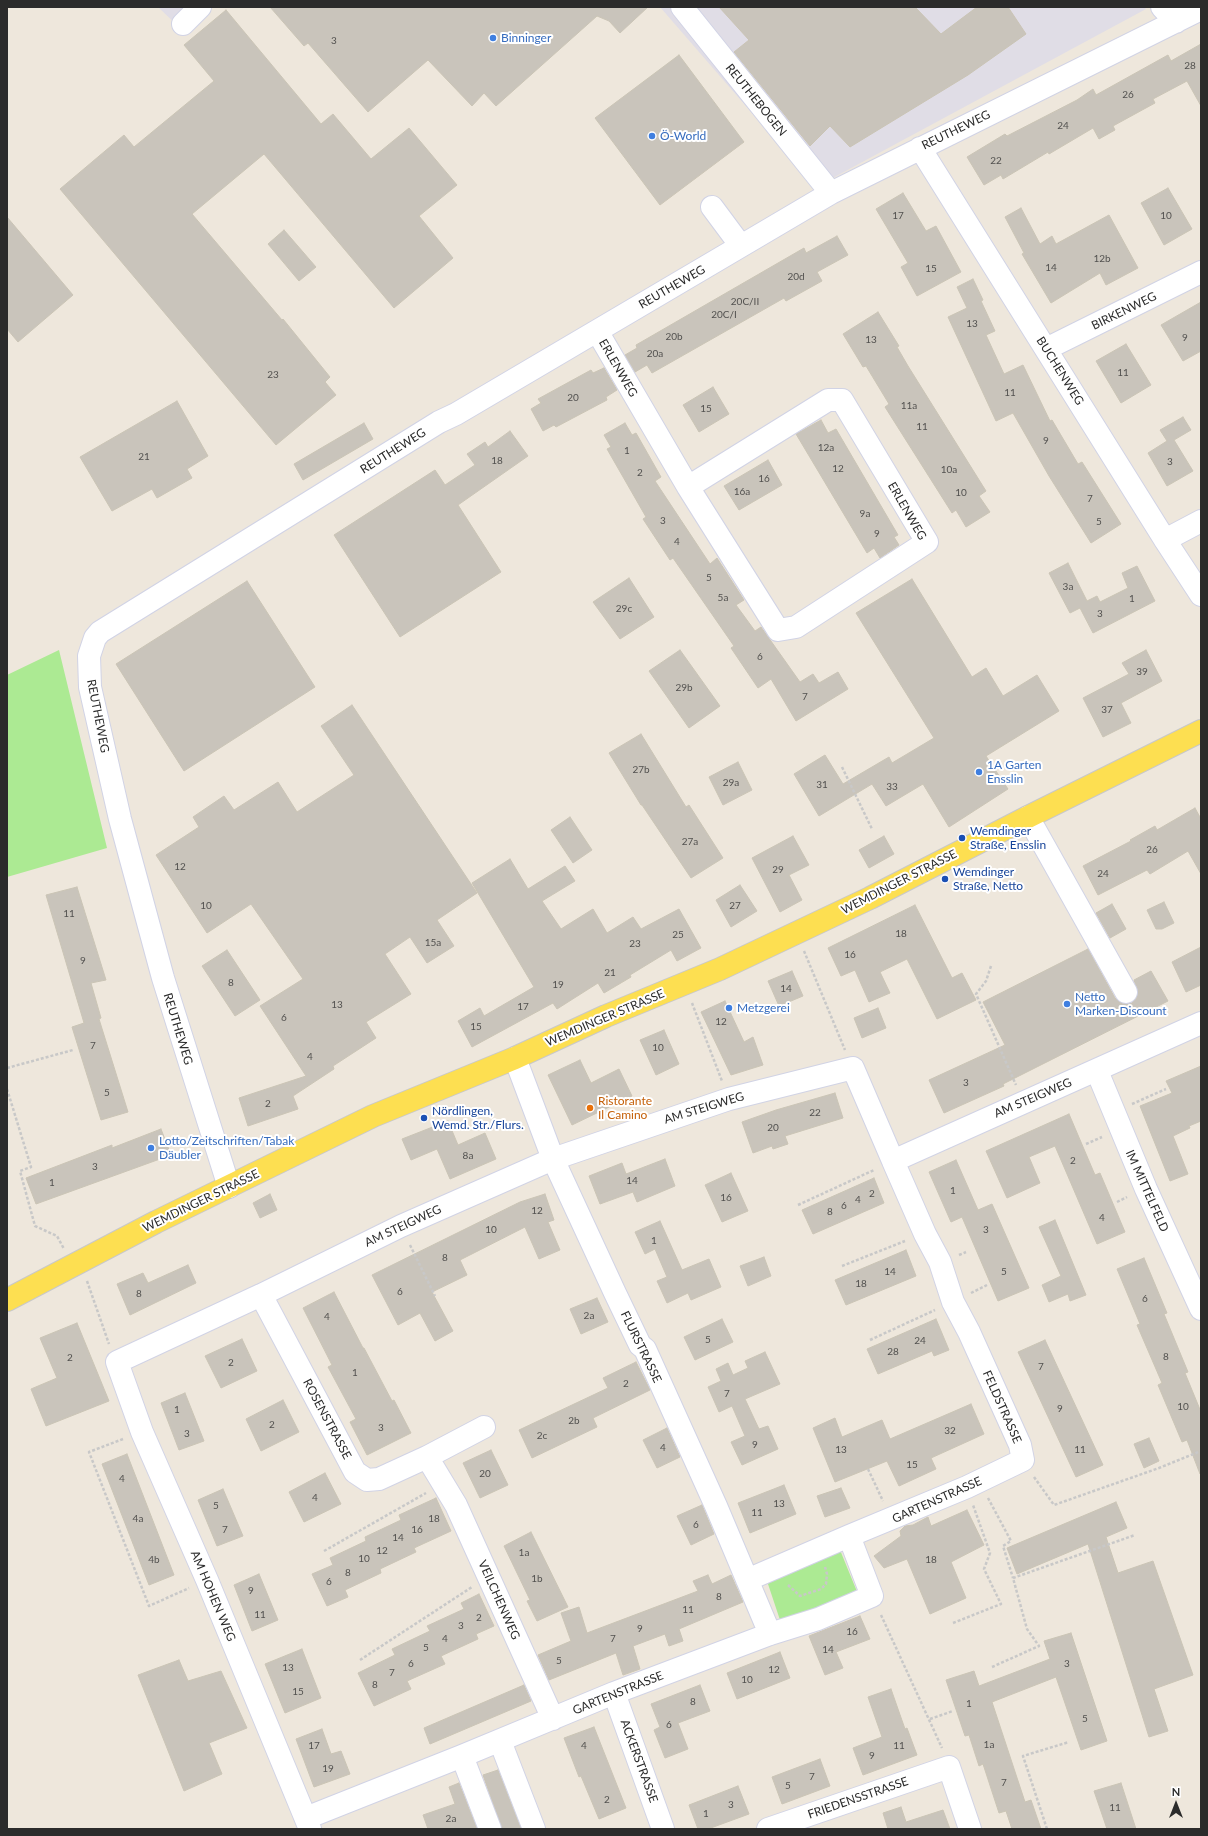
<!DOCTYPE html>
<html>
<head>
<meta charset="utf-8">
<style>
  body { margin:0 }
  #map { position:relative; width:1208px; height:1836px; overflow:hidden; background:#eee7dc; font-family:Lato,sans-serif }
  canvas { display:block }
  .frame { position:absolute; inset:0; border:8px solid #2b2b2b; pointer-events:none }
  .north { position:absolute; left:1156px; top:1784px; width:40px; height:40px; -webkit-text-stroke:3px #fff; paint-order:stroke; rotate:0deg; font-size:11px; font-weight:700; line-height:16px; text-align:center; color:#2b2b2b }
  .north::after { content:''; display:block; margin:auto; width:14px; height:18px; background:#2b2b2b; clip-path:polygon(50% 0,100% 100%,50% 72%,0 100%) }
</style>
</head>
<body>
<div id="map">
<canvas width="1208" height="1836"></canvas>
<div class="frame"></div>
<div class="north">N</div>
</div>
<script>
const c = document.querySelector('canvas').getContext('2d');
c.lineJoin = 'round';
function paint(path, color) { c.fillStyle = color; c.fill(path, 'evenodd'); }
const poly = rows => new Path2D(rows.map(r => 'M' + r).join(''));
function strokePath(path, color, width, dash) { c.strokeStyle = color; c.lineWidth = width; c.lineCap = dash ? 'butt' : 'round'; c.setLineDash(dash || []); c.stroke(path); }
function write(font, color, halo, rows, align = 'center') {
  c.font = font + ' Lato,sans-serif'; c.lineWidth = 4; c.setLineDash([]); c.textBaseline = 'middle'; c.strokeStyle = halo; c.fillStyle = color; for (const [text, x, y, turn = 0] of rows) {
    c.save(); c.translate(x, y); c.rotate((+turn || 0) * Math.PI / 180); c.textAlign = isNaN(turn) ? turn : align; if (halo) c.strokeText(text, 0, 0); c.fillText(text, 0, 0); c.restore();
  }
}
const industrial = poly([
  [158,7,211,7,184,32],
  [660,7,1144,7,1146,9,816,187]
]);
const green = poly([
  [59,650,107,848,7,877,7,675],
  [840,1550,858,1594,781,1623,767,1581]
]);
const building = poly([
  [270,7,648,7,620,33,609,21,597,16,496,106,484,93,472,106,428,60,368,112,308,43,304,46,270,7],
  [719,7,915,7,941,34,977,7,1008,7,1026,34,968,75,850,147,830,126,810,146,734,52,749,40,719,7],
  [226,10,321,124,333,114,371,159,409,128,457,185,419,216,453,258,394,308,264,154,192,214,282,320,283,319,330,377,325,382,336,395,276,445,60,189,124,135,134,147,214,81,184,45,226,10],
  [1201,44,1201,106,1187,81,1153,99,1155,103,1113,126,1115,130,1099,139,1093,128,1049,154,1048,152,1003,179,1001,175,984,185,967,157,1005,134,1007,136,1077,100,1093,89,1096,95,1168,55,1171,61,1201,44],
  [679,55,744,142,660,205,595,118,679,55],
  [1168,188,1192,229,1164,245,1141,203,1168,188],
  [903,193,926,231,936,226,961,272,917,296,901,267,908,263,876,209,903,193],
  [1021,208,1040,244,1052,236,1056,244,1109,215,1138,268,1106,285,1100,273,1051,303,1022,254,1024,253,1005,217,1021,208],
  [7,217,73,295,18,342,7,329,7,217],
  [284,230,316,267,299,281,268,244,284,230],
  [837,236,848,255,817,272,822,281,786,301,784,298,652,373,647,365,635,372,625,355,637,348,636,345,804,248,806,253,837,236],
  [973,279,983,300,981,301,995,331,986,335,1004,374,1023,365,1050,421,1052,420,1078,464,1082,462,1121,524,1091,543,1049,476,1013,413,996,421,948,317,967,308,957,287,973,279],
  [1201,302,1201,351,1183,361,1161,325,1201,302],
  [878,312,899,346,897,347,908,366,986,491,979,496,990,512,966,527,956,510,952,513,885,407,889,404,866,366,863,367,843,334,878,312],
  [1126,344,1151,385,1121,403,1096,361,1126,344],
  [604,368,617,390,606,397,607,400,556,427,554,425,543,431,531,409,541,403,538,399,591,370,593,373,604,368],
  [713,387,729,414,699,432,683,405,713,387],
  [177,401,208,456,187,469,192,478,157,498,152,489,112,511,80,457,177,401],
  [1183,417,1191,430,1174,440,1193,471,1167,486,1148,453,1167,441,1160,430,1183,417],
  [821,420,828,433,836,429,898,535,894,537,899,545,880,558,874,548,867,553,796,434,821,420],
  [364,423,373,439,303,480,294,464,364,423],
  [625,423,632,435,636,433,661,477,655,481,710,564,717,558,744,600,736,605,755,631,761,627,800,682,813,674,819,683,838,672,848,689,796,721,771,679,758,688,731,648,734,646,673,558,670,560,643,519,646,517,607,449,611,447,604,435,625,423],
  [510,431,528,456,458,505,501,572,400,637,334,535,435,470,445,485,475,465,467,454,485,442,488,447,510,431],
  [768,460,782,485,739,510,724,486,768,460],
  [1068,563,1087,601,1097,596,1100,602,1128,588,1122,573,1137,566,1155,601,1093,633,1080,608,1070,613,1049,573,1068,563],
  [629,578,654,617,620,639,593,602,629,578],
  [912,579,972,677,986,668,1003,696,1037,675,1059,711,986,756,1008,789,949,827,923,784,886,806,872,784,819,816,794,774,825,755,843,784,889,757,892,763,934,738,856,613,912,579],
  [247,581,315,687,184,771,116,664,247,581],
  [680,650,720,706,689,728,649,671,680,650],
  [1146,650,1162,681,1121,703,1131,723,1103,737,1083,698,1129,674,1122,663,1146,650],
  [352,705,477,893,437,920,454,946,427,963,410,937,385,954,411,994,366,1022,376,1038,333,1066,334,1069,293,1096,298,1109,248,1126,239,1098,306,1076,260,1006,303,979,251,904,207,933,156,855,199,827,193,817,224,796,234,810,278,782,297,812,354,775,321,726,352,705],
  [641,734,686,807,689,805,723,858,691,878,642,805,641,805,609,753,641,734],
  [738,762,752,790,723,805,709,777,738,762],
  [1195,808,1201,819,1201,874,1188,851,1150,874,1147,870,1098,895,1083,866,1131,841,1130,840,1155,826,1157,830,1195,808],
  [570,817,592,850,573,863,551,830,570,817],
  [793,836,809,865,789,875,802,900,780,912,752,858,793,836],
  [884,836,894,854,869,868,859,850,884,836],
  [510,859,528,889,565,866,575,881,542,901,561,929,593,909,607,933,633,917,641,929,679,909,701,948,677,961,671,950,630,975,631,977,604,993,598,983,557,1009,553,1003,472,1047,458,1021,480,1008,484,1016,534,987,472,883,510,859],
  [740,885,757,911,731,927,716,900,740,885],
  [77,887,106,980,91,983,101,1018,99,1019,128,1112,101,1120,72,1027,84,1023,46,895,77,887],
  [1164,902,1174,923,1162,929,1156,929,1147,910,1164,902],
  [1112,904,1126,929,1110,938,1096,913,1112,904],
  [915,905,952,978,962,973,976,1000,937,1019,907,959,880,972,890,993,869,1002,855,970,841,976,828,948,915,905],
  [1201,947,1201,985,1186,992,1172,962,1201,947],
  [1088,949,1115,998,1119,1002,1126,1004,1132,1003,1136,999,1138,992,1134,980,1151,971,1168,1001,1003,1084,1004,1086,944,1113,929,1080,1005,1045,983,1002,1088,949],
  [227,950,260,1000,235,1016,202,966,227,950],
  [792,971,803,996,779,1006,768,981,792,971],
  [725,1001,744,1042,753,1037,763,1065,731,1075,701,1012,725,1001],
  [878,1008,886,1028,862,1038,854,1018,878,1008],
  [664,1030,679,1064,656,1075,640,1040,664,1030],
  [580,1060,591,1083,619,1069,632,1096,572,1125,548,1075,580,1060],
  [1201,1066,1201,1121,1189,1126,1190,1128,1173,1136,1188,1174,1170,1181,1140,1106,1172,1093,1166,1081,1201,1066],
  [835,1093,843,1118,785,1136,788,1144,773,1149,772,1146,753,1153,742,1122,776,1110,835,1093],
  [1069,1114,1095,1175,1100,1173,1125,1232,1097,1244,1055,1146,1029,1157,1040,1183,1007,1198,986,1151,1069,1114],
  [448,1121,458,1145,485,1133,496,1159,450,1179,437,1149,411,1160,402,1139,448,1121],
  [161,1129,171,1155,36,1204,26,1178,112,1145,112,1148,161,1129],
  [665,1159,675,1186,637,1202,633,1192,600,1204,589,1176,622,1163,626,1174,665,1159],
  [956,1160,978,1210,992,1204,1029,1288,998,1301,962,1217,951,1222,929,1172,956,1160],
  [731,1173,748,1211,722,1222,705,1185,731,1173],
  [874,1178,884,1203,813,1234,802,1210,874,1178],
  [270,1194,277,1210,260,1218,253,1203,270,1194],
  [545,1194,554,1220,548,1222,560,1250,539,1259,525,1227,460,1260,467,1275,432,1292,453,1331,435,1341,420,1313,398,1325,372,1275,520,1202,545,1194],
  [1055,1220,1086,1295,1070,1301,1068,1294,1049,1302,1042,1285,1061,1276,1039,1227,1055,1220],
  [660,1221,682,1270,709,1259,721,1287,691,1300,688,1293,667,1303,657,1281,667,1277,655,1249,645,1254,635,1232,660,1221],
  [906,1250,916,1276,846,1305,835,1280,906,1250],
  [764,1257,771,1276,748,1286,740,1266,764,1257],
  [1144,1258,1167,1313,1164,1314,1188,1372,1185,1373,1201,1412,1201,1474,1200,1474,1187,1440,1182,1442,1158,1385,1162,1383,1137,1325,1140,1324,1117,1269,1144,1258],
  [188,1265,196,1283,130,1315,117,1284,143,1273,148,1283,188,1265],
  [334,1292,363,1348,364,1348,392,1401,394,1400,411,1433,367,1455,350,1422,356,1419,328,1367,332,1365,303,1308,334,1292],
  [597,1298,608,1322,581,1334,570,1309,597,1298],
  [722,1319,733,1342,695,1360,684,1337,722,1319],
  [936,1319,949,1350,934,1356,932,1351,878,1374,867,1349,936,1319],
  [77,1323,109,1401,46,1426,31,1389,57,1378,40,1338,77,1323],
  [242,1339,257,1371,221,1388,205,1356,242,1339],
  [1045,1340,1103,1465,1076,1477,1018,1352,1045,1340],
  [765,1352,780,1384,745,1399,759,1429,768,1426,778,1449,742,1465,731,1442,745,1436,732,1406,719,1412,708,1387,721,1381,716,1369,728,1363,733,1375,748,1368,745,1361,765,1352],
  [636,1362,650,1390,593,1418,597,1427,532,1458,519,1430,608,1388,603,1378,636,1362],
  [185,1393,204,1441,179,1450,161,1403,185,1393],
  [283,1400,299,1432,261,1451,246,1419,283,1400],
  [971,1404,984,1434,931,1458,936,1469,899,1486,887,1461,835,1482,813,1428,835,1418,842,1437,882,1420,890,1439,971,1404],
  [667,1428,680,1457,657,1468,643,1440,667,1428],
  [1149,1438,1159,1461,1144,1468,1134,1444,1149,1438],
  [491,1450,508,1485,480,1498,463,1463,491,1450],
  [127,1454,174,1575,149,1585,102,1464,127,1454],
  [325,1473,341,1504,304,1522,289,1492,325,1473],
  [784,1485,796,1514,750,1533,738,1503,784,1485],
  [841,1488,850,1508,825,1517,817,1496,841,1488],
  [223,1489,243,1536,217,1546,198,1500,223,1489],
  [436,1498,451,1531,414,1548,416,1552,380,1569,381,1573,345,1590,348,1597,327,1606,312,1574,333,1565,330,1558,366,1541,365,1537,401,1520,399,1515,436,1498],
  [1116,1502,1127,1528,1106,1537,1118,1573,1153,1561,1193,1675,1154,1689,1168,1731,1149,1737,1088,1544,1017,1574,1007,1548,1116,1502],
  [702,1505,714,1534,691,1545,677,1516,702,1505],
  [967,1510,984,1545,951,1562,966,1598,930,1614,907,1559,884,1568,874,1556,901,1536,900,1531,905,1526,913,1525,928,1517,931,1526,967,1510],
  [531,1532,568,1607,537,1621,527,1601,530,1600,504,1546,531,1532],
  [259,1574,278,1620,252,1631,234,1585,259,1574],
  [708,1575,712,1584,731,1575,743,1602,679,1629,683,1641,669,1646,665,1634,633,1646,640,1669,623,1675,616,1653,549,1680,538,1655,571,1641,561,1613,579,1607,587,1633,698,1591,693,1581,708,1575],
  [479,1594,494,1626,476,1634,478,1639,441,1656,445,1664,407,1681,411,1689,374,1706,358,1673,395,1655,392,1649,430,1631,427,1626,464,1609,461,1603,479,1594],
  [860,1616,870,1639,836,1652,843,1668,825,1675,809,1636,860,1616],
  [1071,1633,1107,1741,1081,1750,1056,1677,992,1702,1025,1802,1031,1800,1041,1829,1012,1829,1006,1811,999,1813,983,1764,979,1766,969,1735,965,1736,946,1680,974,1671,979,1686,1050,1659,1044,1641,1071,1633],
  [302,1649,321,1698,285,1713,265,1664,302,1649],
  [780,1652,790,1678,737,1699,727,1673,780,1652],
  [179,1660,188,1681,221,1671,247,1728,209,1743,222,1774,184,1791,138,1675,179,1660],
  [524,1685,531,1701,430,1744,424,1728,524,1685],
  [700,1685,710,1711,678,1723,688,1749,665,1758,654,1730,660,1727,651,1704,700,1685],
  [891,1689,905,1729,907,1728,917,1755,863,1775,853,1748,882,1737,868,1697,891,1689],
  [594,1727,626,1808,599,1819,581,1776,579,1777,564,1738,594,1727],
  [322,1729,331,1754,341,1751,350,1774,314,1787,296,1739,322,1729],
  [820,1759,830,1786,782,1804,772,1777,820,1759],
  [498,1770,521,1829,502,1829,483,1775,498,1770],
  [459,1783,477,1829,428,1829,423,1815,455,1804,449,1787,459,1783],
  [1121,1783,1136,1829,1107,1829,1094,1791,1121,1783],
  [738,1786,749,1814,708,1829,698,1829,689,1805,738,1786],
  [901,1807,906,1822,943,1810,950,1829,888,1829,883,1813,901,1807]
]);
const path = poly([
  [842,767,872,829],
  [804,951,845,1050],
  [991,966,986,981,976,994,1016,1085],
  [692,1003,722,1081],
  [7,1068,73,1050],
  [7,1089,31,1167,20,1171,35,1226,57,1236,64,1249],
  [1132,1104,1166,1089],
  [1086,1144,1102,1137],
  [1117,1202,1127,1197],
  [798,1205,874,1170],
  [410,1245,435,1296],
  [959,1255,966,1252],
  [842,1266,905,1241],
  [87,1281,109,1344],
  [971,1293,987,1285],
  [870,1340,935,1310],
  [123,1439,89,1452,149,1606,189,1588],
  [868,1469,883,1501],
  [1034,1477,1054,1505,1159,1468,1201,1451],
  [988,1498,1011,1541,1003,1546,1013,1578],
  [324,1551,426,1493],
  [788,1585,800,1596,821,1589,826,1584,827,1574,825,1567],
  [881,1615,942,1748],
  [953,1623,1001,1604,984,1569,990,1553,973,1505],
  [360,1660,472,1587],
  [992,1667,1039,1646,1027,1629,1013,1578,1135,1535],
  [930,1719,953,1711],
  [1047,1829,1023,1756,1069,1742]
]);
const minor = poly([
  [682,7,831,193],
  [1162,7,1176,22],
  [183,24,200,7],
  [920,148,1165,540,1201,595],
  [712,207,741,246],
  [597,331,688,487,778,630,796,627,927,542,842,400,828,400,688,487],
  [1046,349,1201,272],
  [1165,540,1201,521],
  [1028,817,1126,992],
  [515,1058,553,1159,615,1293,640,1345,645,1349,716,1506,770,1634],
  [1097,1071,1146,1189,1201,1309],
  [229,1187,163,978,120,819,90,687,89,656,95,638,100,632,439,422,456,414,831,193,1201,9],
  [261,1295,355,1472,367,1480,379,1479,427,1457,456,1505,553,1719],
  [427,1457,484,1427],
  [747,1580,849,1536,967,1487,1023,1460,1020,1445,969,1332,953,1302,940,1262,925,1234,893,1161],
  [614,1693,663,1829],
  [500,1741,534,1829],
  [462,1756,490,1829],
  [306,1818,462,1756,614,1693,770,1634,818,1619,872,1596,849,1536],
  [310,1829,207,1580,142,1432,117,1362,261,1295,401,1226,553,1159,729,1099,853,1068,893,1161,1201,1023],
  [768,1829,949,1767,970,1829]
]);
const major = poly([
  [7,1300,156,1222,373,1116,515,1058,606,1016,720,969,870,898,1028,817,1201,731]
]);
const markers = [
  [493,38,4,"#3f7fe0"],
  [652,136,4,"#3f7fe0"],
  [979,772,4,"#3f7fe0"],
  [962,838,4,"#1a4fb4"],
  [945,879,4,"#1a4fb4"],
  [1067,1004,4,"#3f7fe0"],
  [729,1008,4,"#3f7fe0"],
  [590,1108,4,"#e8710a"],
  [424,1118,4,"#1a4fb4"],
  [151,1148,4,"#3f7fe0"]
];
const numberNames = [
  ["3",334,41],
  ["28",1190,66],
  ["26",1128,95],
  ["24",1063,126],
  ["22",996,161],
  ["17",898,216],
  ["10",1166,216],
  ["12b",1102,259],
  ["14",1051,268],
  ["15",931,269],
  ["20d",796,277],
  ["20C/II",745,302],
  ["20C/I",724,315],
  ["13",972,324],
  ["20b",674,337],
  ["9",1185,338],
  ["13",871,340],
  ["20a",655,354],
  ["11",1123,373],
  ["23",273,375],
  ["11",1010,393],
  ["20",573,398],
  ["11a",909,406],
  ["15",706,409],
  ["11",922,427],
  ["9",1046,441],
  ["12a",826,448],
  ["1",627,451],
  ["21",144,457],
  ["18",497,461],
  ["3",1170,462],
  ["12",838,469],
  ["10a",949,470],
  ["2",640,473],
  ["16",764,479],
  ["16a",742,492],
  ["10",961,493],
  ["7",1090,499],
  ["9a",865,514],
  ["3",663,521],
  ["5",1099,522],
  ["9",877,534],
  ["4",677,542],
  ["5",709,578],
  ["3a",1068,587],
  ["5a",723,598],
  ["1",1132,599],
  ["29c",624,609],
  ["3",1100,614],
  ["6",760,657],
  ["39",1142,672],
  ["29b",684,688],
  ["7",805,697],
  ["37",1107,710],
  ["27b",641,770],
  ["29a",731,783],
  ["31",822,785],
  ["33",892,787],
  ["27a",690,842],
  ["26",1152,850],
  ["12",180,867],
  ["29",778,870],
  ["24",1103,874],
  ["10",206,906],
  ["27",735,906],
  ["11",69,914],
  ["18",901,934],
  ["25",678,935],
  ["15a",433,943],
  ["23",635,944],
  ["16",850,955],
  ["9",83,961],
  ["21",610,973],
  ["8",231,983],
  ["19",558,985],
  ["14",786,989],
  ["13",337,1005],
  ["17",523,1007],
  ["6",284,1018],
  ["12",721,1022],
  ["15",476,1027],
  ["7",93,1046],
  ["10",658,1048],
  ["4",310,1057],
  ["3",966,1083],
  ["5",107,1093],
  ["2",268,1104],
  ["22",815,1113],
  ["20",773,1128],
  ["8a",468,1156],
  ["2",1073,1161],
  ["3",95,1167],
  ["14",632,1181],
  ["1",52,1183],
  ["1",953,1191],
  ["2",872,1194],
  ["16",726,1198],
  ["4",858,1200],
  ["6",844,1206],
  ["12",537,1211],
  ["8",830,1212],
  ["4",1102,1218],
  ["10",491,1230],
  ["3",986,1230],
  ["1",654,1241],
  ["8",445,1258],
  ["14",890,1272],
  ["5",1004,1272],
  ["18",861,1284],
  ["6",400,1292],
  ["8",139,1294],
  ["6",1145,1299],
  ["2a",589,1316],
  ["4",327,1317],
  ["5",708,1340],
  ["24",920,1341],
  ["28",893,1352],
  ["8",1166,1357],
  ["2",70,1358],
  ["2",231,1363],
  ["7",1041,1367],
  ["1",355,1373],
  ["2",626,1384],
  ["7",727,1394],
  ["10",1183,1407],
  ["9",1060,1409],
  ["1",177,1410],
  ["2b",574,1421],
  ["2",272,1425],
  ["3",381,1428],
  ["32",950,1431],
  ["3",187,1434],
  ["2c",542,1436],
  ["9",755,1445],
  ["4",663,1448],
  ["13",841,1450],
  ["11",1080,1450],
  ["15",912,1465],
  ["20",485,1474],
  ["4",122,1479],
  ["4",315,1498],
  ["13",779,1504],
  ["5",216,1506],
  ["11",757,1513],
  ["4a",138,1519],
  ["18",434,1519],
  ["6",696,1525],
  ["7",225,1530],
  ["16",417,1530],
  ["14",398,1538],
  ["12",382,1551],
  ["1a",524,1553],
  ["10",364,1559],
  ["4b",154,1560],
  ["18",931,1560],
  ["8",348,1573],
  ["1b",537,1579],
  ["6",329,1582],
  ["9",251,1591],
  ["8",719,1597],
  ["11",688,1610],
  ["11",260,1615],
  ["2",479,1618],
  ["3",461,1626],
  ["9",640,1629],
  ["16",852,1632],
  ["4",445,1639],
  ["7",613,1639],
  ["5",426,1648],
  ["14",828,1650],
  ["5",559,1661],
  ["6",411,1664],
  ["3",1067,1664],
  ["13",288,1668],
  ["12",774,1670],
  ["7",392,1673],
  ["10",747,1680],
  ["8",375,1685],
  ["15",298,1692],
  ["8",693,1702],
  ["1",969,1704],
  ["5",1085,1719],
  ["6",669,1725],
  ["1a",989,1745],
  ["17",314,1746],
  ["4",584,1746],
  ["11",899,1746],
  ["9",872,1756],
  ["19",328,1769],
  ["7",812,1777],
  ["7",1004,1783],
  ["5",788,1786],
  ["2",607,1800],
  ["3",731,1805],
  ["11",1115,1808],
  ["1",706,1814],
  ["2a",451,1819]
];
const shopNames = [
  ["Binninger",501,38],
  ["Ö-World",660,136],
  ["1A Garten",987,765],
  ["Ensslin",987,779],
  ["Netto",1075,997],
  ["Marken-Discount",1075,1011],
  ["Metzgerei",737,1008],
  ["Lotto/Zeitschriften/Tabak",159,1141],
  ["Däubler",159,1155]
];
const streetNames = [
  ["REUTHEBOGEN",756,100,51],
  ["REUTHEWEG",956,130,-26],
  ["REUTHEWEG",672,287,-30],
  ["BIRKENWEG",1124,311,-26],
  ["ERLENWEG",618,368,60],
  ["BUCHENWEG",1060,371,58],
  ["REUTHEWEG",393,451,-32],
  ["ERLENWEG",907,511,60],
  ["REUTHEWEG",98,716,79],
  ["WEMDINGER STRASSE",899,882,-27],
  ["WEMDINGER STRASSE",605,1018,-23],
  ["REUTHEWEG",178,1029,73],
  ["AM STEIGWEG",1033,1098,-23],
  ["AM STEIGWEG",704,1108,-17],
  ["IM MITTELFELD",1147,1191,66],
  ["WEMDINGER STRASSE",201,1201,-26],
  ["AM STEIGWEG",403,1226,-25],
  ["FLURSTRASSE",641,1347,64],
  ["FELDSTRASSE",1002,1407,66],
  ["ROSENSTRASSE",327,1419,62],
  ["GARTENSTRASSE",937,1500,-24],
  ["AM HOHEN WEG",213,1596,67],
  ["VEILCHENWEG",499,1600,66],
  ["GARTENSTRASSE",618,1693,-22],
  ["ACKERSTRASSE",639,1761,70],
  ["FRIEDENSSTRASSE",858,1798,-19]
];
const transitNames = [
  ["Wemdinger",970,831],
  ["Straße, Ensslin",970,845],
  ["Wemdinger",953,872],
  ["Straße, Netto",953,886],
  ["Nördlingen,",432,1111],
  ["Wemd. Str./Flurs.",432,1125]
];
const foodNames = [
  ["Ristorante",598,1101],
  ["Il Camino",598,1115]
];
paint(industrial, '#e0dde6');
paint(green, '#acea93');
paint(building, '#c9c4bb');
strokePath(building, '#cac4b5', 1);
strokePath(minor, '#d1d3e5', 24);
strokePath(major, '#c8c8c8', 24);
strokePath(path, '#c8c8c8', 2.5, [3, 2]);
strokePath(minor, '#fff', 22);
strokePath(major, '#fddf51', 22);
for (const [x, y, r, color] of markers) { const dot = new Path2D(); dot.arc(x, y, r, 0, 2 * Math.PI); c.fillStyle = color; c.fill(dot); strokePath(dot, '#fff', 1.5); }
write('10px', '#52514f', null, numberNames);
write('12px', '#366cbe', '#fff', shopNames, 'left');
write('12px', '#2b2b2b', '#fff', streetNames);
write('12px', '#164399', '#fff', transitNames, 'left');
write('12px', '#c56008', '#fff', foodNames, 'left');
</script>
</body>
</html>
